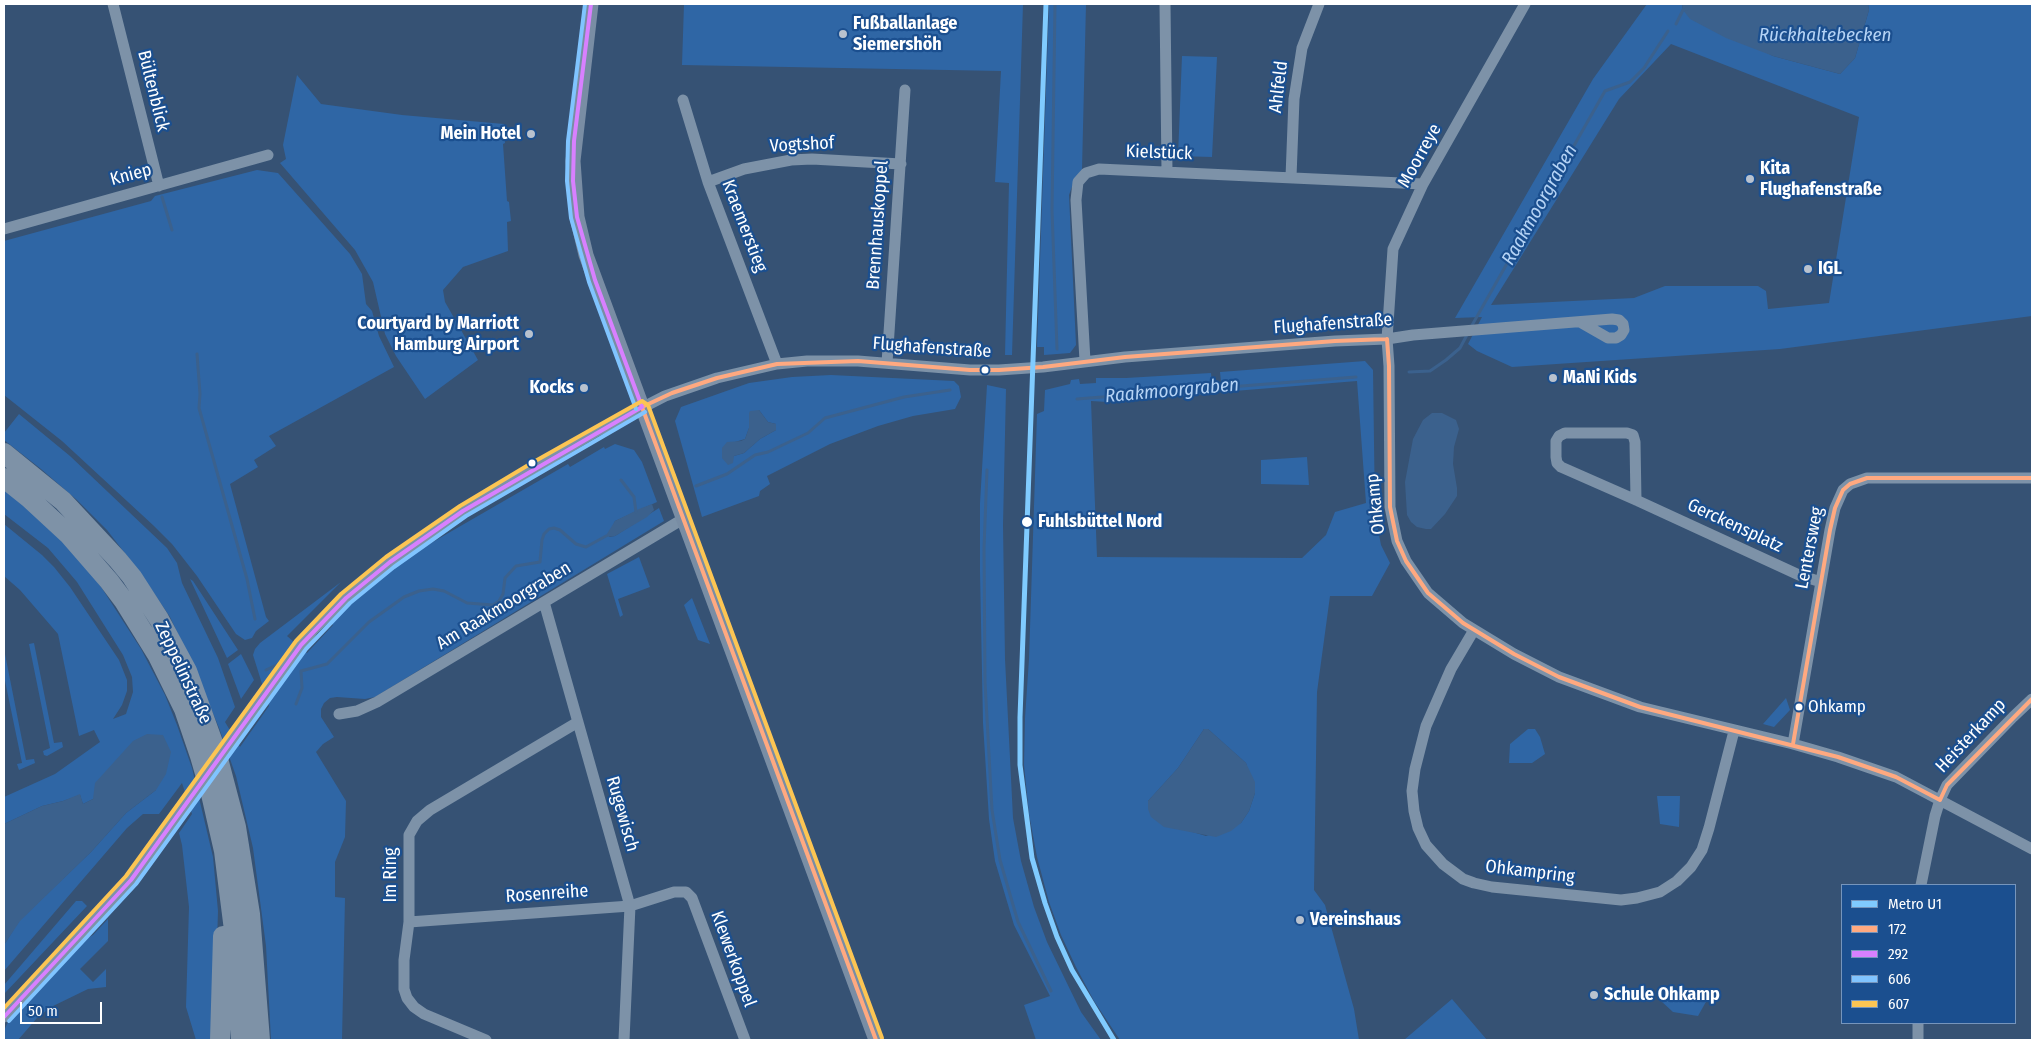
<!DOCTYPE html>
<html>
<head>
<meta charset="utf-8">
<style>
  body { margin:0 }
  #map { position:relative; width:2036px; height:1044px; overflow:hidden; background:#365274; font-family:"Fira Sans Condensed",sans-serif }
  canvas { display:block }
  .frame { position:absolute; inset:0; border:5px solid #fff; pointer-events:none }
  .legend { position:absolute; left:1841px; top:884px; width:175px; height:140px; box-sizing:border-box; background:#1b4f8f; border:1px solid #7695bc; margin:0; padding:6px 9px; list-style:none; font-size:15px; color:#fff }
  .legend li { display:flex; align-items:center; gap:10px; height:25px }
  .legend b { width:25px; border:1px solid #7695bc }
  .scale { position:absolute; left:20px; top:1002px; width:82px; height:22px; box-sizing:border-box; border:2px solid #fff; border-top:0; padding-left:6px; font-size:15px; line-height:18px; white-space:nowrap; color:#fff; -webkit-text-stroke:4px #1b4f8f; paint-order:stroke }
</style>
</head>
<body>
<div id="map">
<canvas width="2036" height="1044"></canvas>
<div class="frame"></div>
<ul class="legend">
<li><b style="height:6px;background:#80cbff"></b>Metro U1</li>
<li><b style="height:6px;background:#ffa980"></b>172</li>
<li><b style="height:6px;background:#d880ff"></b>292</li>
<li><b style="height:6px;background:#80c4ff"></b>606</li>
<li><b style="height:6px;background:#fcc553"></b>607</li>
</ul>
<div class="scale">50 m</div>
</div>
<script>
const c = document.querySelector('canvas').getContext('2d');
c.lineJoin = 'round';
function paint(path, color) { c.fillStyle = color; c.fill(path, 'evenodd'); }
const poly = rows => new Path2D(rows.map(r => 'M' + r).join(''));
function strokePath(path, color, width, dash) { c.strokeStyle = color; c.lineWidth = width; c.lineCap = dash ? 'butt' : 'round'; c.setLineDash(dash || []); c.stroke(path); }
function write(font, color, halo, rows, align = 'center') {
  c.font = font + ' "Fira Sans Condensed",sans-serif'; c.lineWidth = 4.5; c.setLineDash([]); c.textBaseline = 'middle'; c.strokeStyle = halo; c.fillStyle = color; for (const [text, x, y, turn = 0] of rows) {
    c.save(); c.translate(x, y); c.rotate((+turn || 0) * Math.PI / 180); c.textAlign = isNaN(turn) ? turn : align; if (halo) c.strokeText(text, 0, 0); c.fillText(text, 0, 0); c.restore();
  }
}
const green = poly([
  [684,4,1023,4,1012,355,1005,355,1009,183,995,182,1001,71,682,65],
  [1049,4,1086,4,1082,169,1074,181,1069,195,1076,345,1070,353,1044,355,1044,347,1037,347],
  [1647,4,1682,4,1683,10,1773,56,1840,74,1855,58,1869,10,1868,4,2032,4,2032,316,1780,349,1512,367,1477,351,1468,344,1482,317,1455,318,1593,79],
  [1671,44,1859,117,1829,303,1768,309,1766,291,1758,286,1665,286,1634,298,1491,305,1619,99],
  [1182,56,1217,57,1212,157,1178,156],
  [297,75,321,104,402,115,504,124,505,143,503,144,507,201,509,202,511,221,507,222,508,251,463,267,443,290,445,302,478,360,425,399,396,356,385,334,373,282,355,250,280,163,286,159,283,145],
  [257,170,278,173,350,254,362,274,366,304,372,311,379,336,394,367,269,436,276,446,254,460,258,467,230,484,266,617,269,621,256,631,252,638,245,640,236,634,197,576,172,544,154,526,62,441,4,395,4,241,151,201,155,196],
  [1365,361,1373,370,1375,514,1381,545,1390,563,1372,596,1330,596,1317,692,1314,890,1325,905,1354,1009,1359,1040,1120,1040,1094,1001,1076,967,1061,935,1049,902,1037,857,1029,814,1024,765,1025,718,1029,659,1037,414,1044,411,1045,390,1070,384,1071,380,1079,379,1080,384,1096,383,1096,378,1126,378,1211,373,1213,392,1207,394,1108,402,1091,401,1097,557,1302,558,1326,535,1335,512,1366,503,1357,381,1222,392,1220,372],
  [1204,729,1208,729,1246,763,1255,793,1249,811,1241,823,1206,836,1186,830,1148,801,1178,768],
  [831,375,954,381,959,386,961,397,955,409,913,416,878,426,830,444,767,476,770,484,760,491,759,496,702,517,675,421,681,407,749,383,792,377],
  [759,410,768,422,776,424,776,430,760,439,744,453,734,456,732,459,735,442,745,439,749,428,750,420],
  [987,385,1006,389,1003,525,1005,659,1013,818,1021,861,1034,907,1047,942,1081,1012,1101,1040,1036,1040,1024,1005,1050,996,1014,925,995,861,989,819,983,723,980,572,980,503],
  [19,414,70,456,167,548,177,563,182,583,218,658,235,707,225,722,240,747,269,706,253,655,255,649,260,643,341,582,287,636,307,653,333,625,330,621,370,585,393,567,419,550,568,464,570,467,604,447,605,449,615,444,634,450,642,462,657,502,615,521,609,537,615,536,659,508,664,521,375,697,365,699,337,697,330,698,324,703,321,709,321,717,334,737,323,744,316,752,346,801,345,837,335,862,335,897,345,898,342,1040,271,1040,266,946,253,848,236,776,219,728,196,672,170,617,141,574,107,530,77,500,41,469,4,440,4,433],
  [1307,457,1309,485,1261,484,1261,460],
  [4,486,87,565,141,649,165,695,177,725,192,768,213,857,218,911,214,1040,196,1040,186,1007,189,907,182,845,179,833,192,814,182,783,159,814,143,814,127,828,4,971,4,945,19,921,91,852,126,813,156,790,93,799,83,804,80,795,63,801,42,806,4,824,4,797,55,774,100,742,94,730,79,736,58,634,20,590,4,576,4,524,42,555,54,567,70,587,119,660,127,680,127,691,122,705,113,719,126,714,133,692,132,677,123,655,77,582,48,548,4,514],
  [639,557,650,587,618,599,623,615,620,617,607,574],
  [190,579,193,581,238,650,227,658],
  [692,598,710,644,698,640,684,605],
  [34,643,54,743,62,742,63,747,47,756,44,755,43,751,50,748,29,644],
  [4,649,26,760,34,759,35,763,19,770,17,764,22,763,4,676],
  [241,654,254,680,241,699,228,664],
  [1786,698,1790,710,1774,727,1763,724],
  [1528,729,1535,729,1540,737,1545,754,1532,763,1509,763,1510,744],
  [1657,796,1680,796,1679,827,1660,824],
  [76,901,82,901,87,906,4,994,4,985],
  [108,919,108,941,80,969,93,982,106,969,106,987,88,989,51,1007,37,1018,18,1040,4,1040,4,1031,7,1024,86,939,93,935],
  [1665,991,1707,1000,1698,1016,1673,1012,1661,1001],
  [1452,999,1487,1040,1404,1040]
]);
const water = poly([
  [1682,4,1868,4,1869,10,1855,58,1840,74,1773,56,1726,38,1690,19,1683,10],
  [759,410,768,422,776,424,776,430,760,439,744,453,734,456,733,463,728,465,722,458,722,448,727,442,741,441,745,439,749,428,749,413,750,411],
  [1432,413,1442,413,1456,420,1459,429,1454,447,1453,464,1457,488,1457,496,1445,514,1431,529,1426,529,1417,527,1411,522,1407,515,1405,482,1413,439,1423,420],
  [652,504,654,510,647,517,615,536,605,537,615,521,639,509],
  [1204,729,1208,729,1246,763,1255,782,1255,793,1249,811,1241,823,1231,831,1216,837,1164,827,1151,817,1148,809,1148,801,1178,768],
  [147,734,163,735,171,752,166,774,156,790,126,813,91,852,20,921,4,945,4,824,42,806,63,801,80,794,83,804,93,799,95,783,133,741]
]);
const stream = poly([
  [1055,4,1052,210,1057,349],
  [1676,24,1683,10,1687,9],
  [162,197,172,230],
  [1471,327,1605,91,1630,82,1644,68,1668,31],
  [197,354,200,394,199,408,247,579,255,619],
  [1409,372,1430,371,1446,360,1460,348,1468,333],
  [1077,399,1356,377],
  [987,470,984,548,985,682,992,810,1000,860,1018,922,1051,991],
  [621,480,634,497,636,512],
  [696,486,727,474,755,455,768,452,808,433,825,418,904,397,950,390],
  [266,670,281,663],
  [301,671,327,664,369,622,404,597,419,591,433,589,444,591,467,603,493,605,499,601,503,594,505,578,516,566,540,562,542,540,544,534,549,529,554,528,560,530,576,544,586,547,606,536],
  [296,704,302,688,301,671]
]);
const street = poly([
  [113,4,159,186],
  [1165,4,1167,171],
  [1525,4,1423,184,1393,249,1387,339,1389,366,1390,507,1397,541,1406,561,1428,593,1463,623,1514,654,1559,677,1640,707,1793,744,1838,757,1896,777,2032,849],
  [683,100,708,182,777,364],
  [1291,177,1294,99,1302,48,1319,4],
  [708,182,744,169,791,160,812,159,901,164],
  [4,229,268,155],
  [1085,361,1076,200,1078,182,1086,173,1099,169,1423,184],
  [887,363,905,90],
  [1636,500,1635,442,1633,435,1627,433,1565,433,1559,436,1556,441,1556,457,1557,463,1561,467,1636,500,1799,575,1821,582],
  [544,602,630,906,624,1040],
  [1474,630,1451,669,1426,726,1415,769,1412,791,1414,811,1418,828,1426,845,1443,864,1463,879,1474,883,1492,887,1621,900,1637,898,1660,892,1677,881,1691,867,1702,850,1709,828,1734,731],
  [339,714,357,711,377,702,683,519],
  [1793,744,1830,530,1835,508,1843,490,1850,484,1867,478,2032,478],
  [218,760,313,630,346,598,390,562,489,495,597,431,665,396,717,378,777,364,807,361,858,361,970,370,999,370,1043,367,1125,357,1335,341,1387,339,1413,335,1612,319,1619,320,1623,324,1624,330,1621,335,1616,338,1608,338,1580,322],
  [1921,885,1935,816,1940,800,1947,785,2013,717,2032,699],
  [409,922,630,906,674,892,686,892,692,898,745,1040],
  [4,1017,131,880,207,775],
  [1918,1023,1918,1040],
  [486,1040,424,1014,414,1007,407,998,404,989,404,960,409,922,409,835,417,821,430,810,578,722]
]);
const secondary = poly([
  [591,4,573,161,577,217,586,255,876,1040]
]);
const highway = poly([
  [4,453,63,501,118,560,132,577,159,619,187,671,216,751,236,827,250,914,260,1040],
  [4,478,29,498,69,535,109,581,124,601,158,656,184,709,200,756,211,794,224,851,234,930,241,1040],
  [220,1040,223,936]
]);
const bus1 = poly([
  [1387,339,1389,366,1390,507,1397,541,1406,561,1428,593,1463,623,1514,654,1559,677,1640,707,1838,757,1896,777,1940,800,1947,785,2032,699],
  [642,407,672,393,717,378,777,364,858,361,970,370,999,370,1043,367,1125,357,1335,341,1387,339],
  [642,407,876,1040],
  [1793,744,1830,530,1835,508,1843,490,1850,484,1867,478,2032,478]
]);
const bus2 = poly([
  [591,4,574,141,573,181,577,217,595,280,642,407],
  [4,1017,131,880,301,645,346,598,390,562,463,511,642,407]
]);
const bus3 = poly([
  [585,4,568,141,567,181,571,218,589,282,636,409],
  [9,1021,136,884,306,649,350,603,394,567,466,516,645,412]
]);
const bus4 = poly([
  [4,1008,126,876,296,641,341,594,386,557,460,506,530,464,642,401,648,405,882,1038]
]);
const metro1 = poly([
  [1046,4,1020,717,1020,765,1032,858,1045,903,1057,937,1072,970,1114,1040]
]);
const markers = [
  [843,34,5,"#b9c2ce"],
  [531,134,5,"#b9c2ce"],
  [1750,179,5,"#b9c2ce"],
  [1808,269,5,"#b9c2ce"],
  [529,334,5,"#b9c2ce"],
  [985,370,4.5,"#fff"],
  [1553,378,5,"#b9c2ce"],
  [584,388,5,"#b9c2ce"],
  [532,463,4.5,"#fff"],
  [1027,522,6,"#fff"],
  [1799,707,4.5,"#fff"],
  [1300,920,5,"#b9c2ce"],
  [1594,995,5,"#b9c2ce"]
];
const busNames = [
  ["Ohkamp",1808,707]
];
const poiNames = [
  ["Fußballanlage",853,24],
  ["Siemershöh",853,45],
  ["Mein Hotel",521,134,"right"],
  ["Kita",1760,169],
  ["Flughafenstraße",1760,190],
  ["IGL",1818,269],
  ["Courtyard by Marriott",519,324,"right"],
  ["Hamburg Airport",519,345,"right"],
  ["MaNi Kids",1563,378],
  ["Kocks",574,388,"right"],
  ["Vereinshaus",1310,920],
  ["Schule Ohkamp",1604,995]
];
const streetNames = [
  ["Ahlfeld",1279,87,-83],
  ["Bültenblick",153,91,76],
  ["Vogtshof",802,145,-3],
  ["Kielstück",1159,153,2],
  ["Moorreye",1420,156,-61],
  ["Kniep",131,175,-15],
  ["Brennhauskoppel",878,225,-86],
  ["Kraemerstieg",744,226,69],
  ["Flughafenstraße",1333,324,-4],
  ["Flughafenstraße",932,348,4],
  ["Ohkamp",1376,504,-96],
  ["Gerckensplatz",1735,526,25],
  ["Lentersweg",1810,548,-79],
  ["Am Raakmoorgraben",504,606,-31],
  ["Zeppelinstraße",183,673,65],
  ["Heisterkamp",1971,736,-47],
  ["Rugewisch",622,814,74],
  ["Ohkampring",1530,872,7],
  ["Im Ring",391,875,-90],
  ["Rosenreihe",547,894,-4],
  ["Klewerkoppel",733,959,70]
];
const stopNames = [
  ["Fuhlsbüttel Nord",1038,522]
];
const waterNames = [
  ["Rückhaltebecken",1825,36],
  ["Raakmoorgraben",1540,205,-61],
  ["Raakmoorgraben",1172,391,-5]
];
paint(green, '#2f66a5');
paint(water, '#3b618d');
strokePath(stream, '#3b618d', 3);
strokePath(street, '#7d92a8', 11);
strokePath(secondary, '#798da4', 15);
strokePath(highway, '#7e92a7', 20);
strokePath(bus1, '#ffa980', 4);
strokePath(bus2, '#d880ff', 4);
strokePath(bus3, '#80c4ff', 4);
strokePath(bus4, '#fcc553', 4);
strokePath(metro1, '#80cbff', 5);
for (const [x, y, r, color] of markers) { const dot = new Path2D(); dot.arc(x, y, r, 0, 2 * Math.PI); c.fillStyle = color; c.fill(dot); strokePath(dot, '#1b4f8f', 2); }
write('17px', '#fff', '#1b4f8f', busNames, 'left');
write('bold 18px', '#fff', '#1b4f8f', poiNames, 'left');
write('18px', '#fff', '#1b4f8f', streetNames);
write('bold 18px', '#fff', '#1b4f8f', stopNames, 'left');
write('italic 19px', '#b5d3f5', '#1b4f8f', waterNames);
</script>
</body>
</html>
